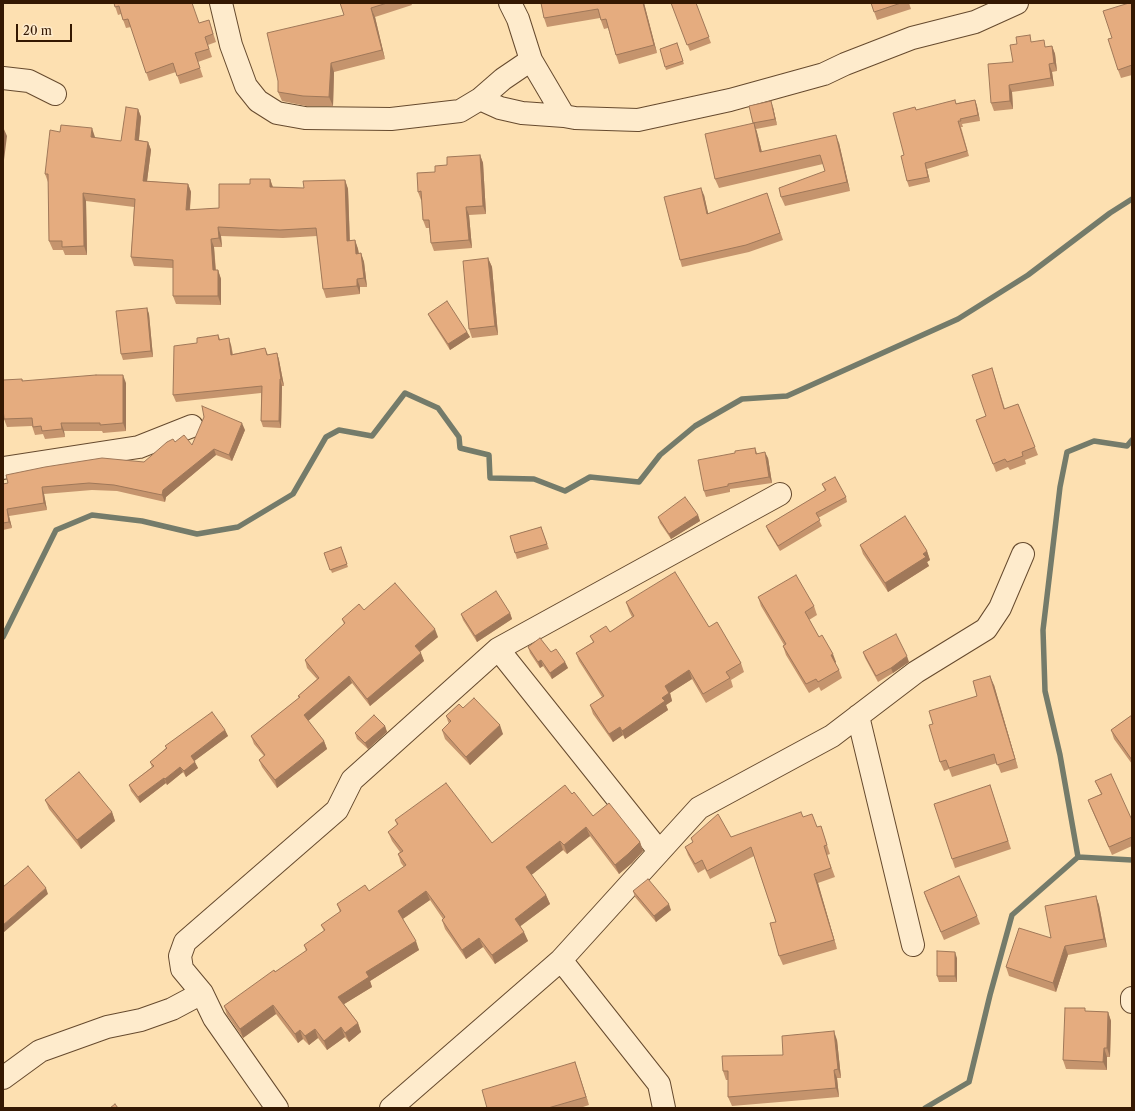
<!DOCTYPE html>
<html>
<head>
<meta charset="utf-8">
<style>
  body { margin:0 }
  #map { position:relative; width:1135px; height:1111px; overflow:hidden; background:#fde0b1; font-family:"Libre Caslon Text",serif }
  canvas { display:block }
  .frame { position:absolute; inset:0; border:4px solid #341802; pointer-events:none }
  .scale { position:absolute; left:16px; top:24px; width:56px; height:18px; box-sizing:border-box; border:2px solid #341802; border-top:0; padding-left:5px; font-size:12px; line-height:14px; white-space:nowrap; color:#341802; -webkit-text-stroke:3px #feebcc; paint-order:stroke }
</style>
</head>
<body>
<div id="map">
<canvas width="1135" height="1111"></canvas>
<div class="frame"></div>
<div class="scale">20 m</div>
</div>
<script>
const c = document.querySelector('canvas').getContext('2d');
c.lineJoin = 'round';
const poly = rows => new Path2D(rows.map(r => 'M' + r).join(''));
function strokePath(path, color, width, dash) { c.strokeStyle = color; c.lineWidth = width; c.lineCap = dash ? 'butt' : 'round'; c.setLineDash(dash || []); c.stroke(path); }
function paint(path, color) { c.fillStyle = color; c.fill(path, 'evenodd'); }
const stream = poly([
  [3,637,56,530,92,515,142,521,197,534,238,527,293,494,326,437,339,430,372,436,405,393,438,408,459,437,460,448,489,455,490,478,534,479,565,491,590,477,639,482,660,455,695,426,742,399,787,396,958,319,1028,275,1110,213,1132,199],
  [1078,857,1060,755,1045,691,1043,630,1060,487,1067,452,1094,441,1127,446,1132,440],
  [925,1108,969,1082,990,995,1012,915,1078,857,1132,860]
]);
const minor = poly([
  [221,3,231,45,246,86,258,101,277,113,305,118,391,119,460,111,480,99,503,79,531,60],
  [510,3,518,19,531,60,564,116],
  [3,78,29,81,55,94],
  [480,99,500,108,522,113,564,116,575,118,638,120,730,100,824,74,845,64,912,38,975,22,1017,3],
  [3,468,139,447,192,426],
  [498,649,659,851],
  [858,716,913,945],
  [561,960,659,1084,664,1108],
  [1132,998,1132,1002],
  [3,1078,40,1051,107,1027,141,1020,172,1009,202,993],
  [277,1108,214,1018,202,993,182,969,180,956,185,942,337,810,352,780,498,649,780,494],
  [391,1108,561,960,699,808,832,736,916,672,986,629,1000,608,1023,554]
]);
const wall = poly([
  [114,3,199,23,209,20,216,42,208,45,212,57,198,62,203,77,180,84,176,72,149,81,131,27,126,28,121,14,118,15],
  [340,3,411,3,412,5,375,17,385,59,334,72,333,106,306,106,282,101,278,92,344,15],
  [541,3,644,3,657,53,619,64,616,55,608,28,604,29,600,18,547,27,544,18],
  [671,3,696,3,711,43,690,51],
  [871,3,909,3,911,9,877,20],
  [1132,3,1132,75,1121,78,1118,70,1112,38],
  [1032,42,1046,47,1052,46,1055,54,1057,71,1052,72,1054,86,1012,92,1013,109,994,111,991,103,1013,62],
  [677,43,684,64,666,70,660,49],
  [975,100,977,106,980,121,962,124,963,127,961,127,969,156,927,169,930,182,909,187,907,181,904,155,915,107,916,110],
  [773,107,777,125,756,129,762,152,839,143,850,191,785,206,781,197,825,171,823,164,719,188,715,179,753,123],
  [138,109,141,117,139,140,148,142,151,150,147,181,188,184,191,192,190,210,219,208,250,184,270,179,273,187,304,188,345,180,348,189,350,241,355,240,358,249,359,254,361,253,364,262,367,287,360,287,360,294,326,298,323,289,317,236,283,238,221,236,222,247,214,247,216,270,218,270,221,279,221,305,176,304,173,296,173,268,134,266,131,257,134,207,86,201,87,255,65,255,63,250,53,250,49,241,48,182,45,174,60,132,95,137,95,138,121,141],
  [480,155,483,163,486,214,469,215,472,248,434,251,431,243,429,228,426,228,423,220,422,200,421,200,418,192,435,172,447,165],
  [767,193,783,240,749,252,682,267,680,260,704,195,708,214],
  [488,258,492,267,498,335,472,338,469,329],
  [147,308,149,314,153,357,123,360,121,354],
  [428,314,467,332,470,337,450,350,431,320],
  [218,335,220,339,231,345,233,354,265,348,268,355,277,353,279,360,284,386,282,386,281,428,263,427,261,421,261,393,176,402,173,395,197,343],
  [992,368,1005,409,1018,404,1038,455,1025,460,1026,464,1010,470,1008,467,996,472,976,420,986,416],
  [22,379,23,381,126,383,126,431,103,433,102,431,64,431,65,437,45,439,43,434,35,435,32,426,7,427,4,419],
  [245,430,232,461,216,455,166,497,165,502,117,491,92,490,44,494,47,510,9,516,12,528,3,530,3,484,144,462,175,442,192,445],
  [755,448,757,453,768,458,772,483,730,489,730,492,706,497,704,491,735,453],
  [822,484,846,497,847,502,818,518,822,526,780,551,768,531,766,526,825,491],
  [698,515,700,521,671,539,660,523,658,517],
  [541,527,549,549,517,559,510,536],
  [860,545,927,551,930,560,927,562,929,566,888,592,863,554],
  [341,547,348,567,332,573,324,553],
  [758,597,814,606,817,615,809,620,819,637,836,662,835,663,839,670,842,678,821,691,819,687,809,693,786,655,783,646,784,645,761,606],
  [626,602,709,627,741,663,744,672,731,680,733,687,706,703,692,679,670,693,672,701,666,705,668,710,625,739,623,735,613,742,593,714,590,705,602,697,579,661,576,653,593,642,590,636,610,632,632,617,629,611],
  [364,610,438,637,420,652,424,661,370,706,352,683,308,721,324,741,327,749,277,788,262,767,259,760,264,756,254,744,251,736,299,698,298,696,317,679,307,668,305,660,344,624,342,619],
  [510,613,512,619,477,642,463,620,461,614],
  [528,647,551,652,565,662,568,668,552,679,543,666,540,668,530,653],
  [863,652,909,662,893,673,878,682,865,658],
  [994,685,1018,768,1001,773,997,763,952,777,949,769,944,771,940,762,933,724],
  [463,708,503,734,470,765,445,739,442,730,449,724,446,716],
  [1132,715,1132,764,1114,739,1111,730],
  [385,726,387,732,368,749,357,739,355,733],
  [225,730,228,736,194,761,198,768,186,777,183,772,167,785,166,783,140,803,131,791,129,785,152,767,150,762,166,748,165,746],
  [1095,781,1132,820,1132,846,1112,855,1091,808,1088,800,1101,794],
  [990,785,1011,849,955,868,952,859],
  [572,794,593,816,640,842,643,851,632,863,619,874,590,836,567,854,563,850,531,875,546,895,550,904,520,926,528,941,495,964,483,947,466,959,445,929,442,920,443,919,430,900,403,919,419,950,370,981,372,987,344,1004,358,1023,361,1032,349,1042,345,1037,327,1050,318,1038,309,1045,303,1039,298,1043,276,1014,243,1038,227,1015,224,1006,275,972,306,951,304,945,324,931,321,925,340,912,337,904,369,891,404,867,401,863,398,854,400,852,392,841,388,832,397,825,395,820,492,843],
  [45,800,112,812,115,821,81,849,49,809],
  [803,817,817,827,821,826,830,854,827,855,835,877,818,883,837,949,783,965,779,956,776,922,754,856,710,879,705,869,698,873,688,855,685,847,693,842,691,838,731,837],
  [633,891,671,910,656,922,635,897],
  [924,892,977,916,980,924,944,940,927,901],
  [1096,896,1099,905,1107,947,1068,955,1056,992,1009,976,1006,967,1051,938],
  [957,958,957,982,939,982,937,976],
  [1086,1011,1108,1012,1111,1021,1110,1057,1107,1057,1107,1070,1066,1069,1063,1060],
  [837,1040,841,1078,837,1078,839,1097,732,1106,728,1097,728,1080,726,1080,723,1071],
  [575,1062,589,1105,580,1108,487,1108]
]);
const shadedWall = poly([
  [643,3,644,3,657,53,654,45],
  [371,8,375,17,385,59,382,50],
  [1052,46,1055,54,1057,71,1054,63],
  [331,63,334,72,333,106,329,97],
  [1049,64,1052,72,1054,86,1051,78],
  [1009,85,1012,92,1013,109,1010,101],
  [975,100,977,106,980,121,978,115],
  [771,101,773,107,777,125,775,119],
  [138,109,141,117,138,148,135,140],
  [754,123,757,132,764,161,760,152],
  [3,127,7,136,3,168],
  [92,128,95,137,94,146,91,137],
  [836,135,839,143,850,191,847,182],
  [148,142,151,150,146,189,143,181],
  [480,155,483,163,486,214,483,206],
  [925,163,927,169,930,182,928,177],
  [270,179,273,188,270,187],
  [345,180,348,189,350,250,347,241],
  [188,184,191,192,189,219,186,210],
  [701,188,704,195,710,221,707,214],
  [83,193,86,201,87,255,84,246],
  [466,207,469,215,472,248,469,240],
  [218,227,221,236,222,247,219,238],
  [3,230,4,270,3,267],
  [211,239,214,247,216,278,213,270],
  [355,240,358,249,360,262,356,254],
  [361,253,364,262,367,287,364,278],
  [488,258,492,267,498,335,495,326],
  [218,270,221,279,221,305,218,296],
  [357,279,360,287,360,294,357,286],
  [147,308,149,314,153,357,151,351],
  [467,332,470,337,450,350,448,344],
  [229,338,231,345,233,361,231,355],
  [277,353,279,360,284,386,281,379],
  [123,375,126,383,126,431,123,423],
  [280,379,282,386,281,428,279,421],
  [61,423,64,431,65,437,62,429],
  [242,423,245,430,232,461,229,455],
  [214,449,216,455,166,497,165,502,162,495,163,490],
  [765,452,768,458,772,483,769,477],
  [42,487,44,494,47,510,44,503],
  [7,509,9,516,12,528,9,522],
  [698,515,700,521,671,539,669,534],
  [927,551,930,560,927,562,929,566,888,592,885,583],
  [510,613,512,619,477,642,475,636],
  [435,629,438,637,418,653,415,646],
  [421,653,424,661,370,706,367,699],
  [833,654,836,662,834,664,831,655],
  [907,656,909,662,893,673,891,668],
  [541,660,543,666,540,668,538,662],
  [565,662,568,668,552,679,550,673],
  [689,670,692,679,670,693,672,701,666,705,668,710,625,739,622,731,662,698,665,686],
  [349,676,352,683,306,723,304,715],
  [990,676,994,685,1018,768,1015,759],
  [500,725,503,734,470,765,466,757],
  [385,726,387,732,368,749,365,743],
  [620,727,623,735,613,742,609,734],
  [225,730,228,736,193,762,191,756],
  [324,741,327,749,277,788,275,780],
  [195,762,198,768,186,777,184,771],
  [180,767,183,772,167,785,165,779],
  [164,778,166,783,140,803,138,797],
  [112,812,115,821,81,849,77,840],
  [586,827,590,836,567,854,564,845],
  [560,841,563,850,529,877,526,867],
  [640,842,643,851,632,863,619,874,615,865],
  [814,874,818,883,837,949,834,940],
  [46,888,48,894,3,933,3,925],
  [426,891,430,900,401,920,398,911],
  [546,895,550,904,518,928,515,919],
  [1096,896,1099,905,1107,947,1104,939],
  [669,904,671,910,656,922,654,916],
  [524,932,528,941,495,964,492,955],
  [479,938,483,947,466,959,462,950],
  [416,941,419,950,370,981,372,987,341,1006,338,997,366,972],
  [1065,946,1068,955,1056,992,1053,983],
  [955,952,957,958,957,982,955,976],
  [273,1005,276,1014,243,1038,240,1029],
  [1108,1012,1111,1021,1110,1057,1107,1048],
  [358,1023,361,1032,349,1042,345,1033],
  [341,1027,345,1037,327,1050,324,1041],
  [315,1029,318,1038,309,1045,305,1036],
  [300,1030,303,1039,298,1043,295,1034],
  [834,1031,837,1040,841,1078,838,1069],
  [1104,1048,1107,1057,1107,1070,1103,1062],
  [575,1062,578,1071,589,1105,586,1097],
  [834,1070,837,1078,839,1097,836,1088]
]);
const building = poly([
  [114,3,192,3,199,23,209,20,213,34,205,37,209,49,195,53,200,68,177,76,173,63,146,73,128,19,123,20,119,6,115,7,114,3],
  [340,3,387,3,371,8,382,50,331,63,329,97,303,96,278,92,278,81,267,33,344,15,340,3],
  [541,3,643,3,654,45,616,55,606,19,601,20,598,9,544,18,541,3],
  [671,3,696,3,709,37,687,45,671,3],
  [871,3,901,3,874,12,871,3],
  [1129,3,1132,3,1132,65,1118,70,1108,39,1112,38,1103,11,1129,3],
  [1030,35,1031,42,1044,40,1045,47,1052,46,1054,63,1049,64,1051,78,1009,85,1010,101,991,103,988,64,1013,62,1010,45,1017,44,1016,37,1030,35],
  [677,43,683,61,665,67,660,49,677,43],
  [955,100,956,104,975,100,978,115,960,119,961,121,958,121,967,151,925,163,928,177,907,181,901,156,904,155,893,113,915,107,916,110,955,100],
  [771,101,775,119,753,123,749,106,771,101],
  [126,107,138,109,135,140,148,142,143,181,188,184,186,210,219,208,219,184,250,184,250,179,270,179,270,187,304,188,303,181,345,180,347,241,355,240,356,254,361,253,364,278,357,279,357,286,323,289,316,228,280,230,218,227,219,238,211,239,213,270,218,270,218,296,173,296,173,260,131,257,135,199,83,193,84,246,62,247,62,241,49,241,48,174,45,174,50,130,60,132,61,125,92,128,91,137,121,141,126,107],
  [754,123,760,152,836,135,847,182,781,197,779,188,825,171,820,155,715,179,705,134,754,123],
  [480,155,483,206,466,207,469,240,431,243,429,220,423,220,421,191,418,192,417,173,435,172,435,166,447,165,447,157,480,155],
  [701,188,707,214,767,193,780,233,746,245,680,260,664,197,701,188],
  [488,258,495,326,469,329,463,261,488,258],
  [447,301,467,332,448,344,428,314,447,301],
  [147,308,151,351,121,354,116,311,147,308],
  [218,335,219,340,229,338,231,355,265,348,267,355,277,353,281,379,280,379,279,421,261,421,262,386,173,395,174,346,197,343,197,338,218,335],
  [992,368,1004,409,1018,404,1035,447,1022,452,1023,456,1007,462,1005,459,993,464,976,420,986,416,972,375,992,368],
  [96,375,123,375,123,423,100,425,100,423,61,423,62,429,42,431,41,426,33,427,32,418,4,419,3,408,3,380,22,379,22,381,96,375],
  [202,406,242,423,229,455,214,449,163,490,162,495,114,485,89,483,42,487,44,503,7,509,9,522,3,523,3,484,8,483,6,475,45,467,102,458,144,462,167,442,173,439,175,442,184,435,192,445,204,417,202,406],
  [755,448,756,454,765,452,769,477,728,484,728,486,704,491,698,460,735,453,735,451,755,448],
  [835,477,846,497,816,513,820,520,778,546,766,526,826,490,822,484,835,477],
  [685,497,698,515,669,534,658,517,685,497],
  [905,516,927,551,923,554,926,557,885,583,860,545,905,516],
  [541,527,547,544,515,553,510,536,541,527],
  [341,547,347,564,330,570,324,553,341,547],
  [675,572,709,627,717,622,741,663,726,672,730,678,703,694,689,670,665,686,669,693,662,698,665,701,622,731,620,727,609,734,590,705,604,696,576,653,594,642,590,636,606,626,610,632,634,616,626,602,675,572],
  [796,575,814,606,805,612,819,637,822,635,833,654,831,655,839,670,818,682,816,679,806,684,783,646,786,644,758,597,796,575],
  [395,583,435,629,415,646,421,653,367,699,349,676,304,715,324,741,275,780,259,760,265,755,251,736,300,697,298,696,319,678,305,660,345,623,342,619,359,604,364,610,395,583],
  [496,591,510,613,475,636,461,614,496,591],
  [896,634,907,656,891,668,876,676,863,652,896,634],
  [540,638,551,652,556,649,565,662,550,673,541,660,538,662,528,647,540,638],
  [990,676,1015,759,997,765,994,754,949,768,946,760,940,762,929,725,933,724,929,711,977,696,973,681,990,676],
  [474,698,500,725,466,757,442,730,451,721,446,716,459,704,463,708,474,698],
  [212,712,225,730,191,756,195,762,184,771,180,767,165,779,164,778,138,797,129,785,154,766,150,762,167,748,165,746,212,712],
  [374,715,385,726,365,743,355,733,374,715],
  [1132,715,1132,760,1111,730,1132,715],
  [79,772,112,812,77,840,45,800,79,772],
  [1111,774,1132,820,1132,837,1109,847,1088,800,1102,794,1095,781,1111,774],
  [446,783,492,843,565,785,572,794,574,792,593,816,609,803,640,842,628,854,615,865,586,827,564,845,560,841,526,867,546,895,515,919,524,932,492,955,479,938,462,950,442,920,445,917,426,891,398,911,416,941,366,972,369,977,338,997,358,1023,345,1033,341,1027,324,1041,315,1029,305,1036,300,1030,295,1034,273,1005,240,1029,224,1006,274,970,275,972,307,950,304,945,325,930,321,925,341,911,337,904,365,885,369,891,406,865,398,854,403,851,388,832,398,824,395,820,446,783],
  [990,785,1008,841,952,859,934,804,990,785],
  [801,812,803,817,812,814,817,827,821,826,827,845,824,846,831,868,814,874,834,940,779,956,770,923,776,922,751,847,707,871,702,860,695,864,685,847,693,842,691,838,718,814,731,837,801,812],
  [28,866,46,888,3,925,3,887,28,866],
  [959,876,977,916,941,932,924,892,959,876],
  [648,879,669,904,654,916,633,891,648,879],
  [1096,896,1104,939,1065,946,1053,983,1006,967,1019,928,1051,938,1045,906,1096,896],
  [937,951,955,952,955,976,937,976,937,951],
  [1065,1008,1085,1008,1085,1011,1108,1012,1107,1048,1104,1048,1103,1062,1063,1060,1065,1008],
  [834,1031,838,1069,834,1070,836,1088,728,1097,728,1071,723,1071,722,1056,783,1055,782,1036,834,1031],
  [575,1062,586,1097,548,1108,487,1108,482,1090,575,1062],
  [115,1104,118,1108,110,1108,115,1104]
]);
strokePath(stream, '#747b6a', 5.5);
strokePath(minor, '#664a2e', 24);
strokePath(minor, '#feebcc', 22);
paint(wall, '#c5946d');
paint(shadedWall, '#a07859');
paint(building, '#e5ac7f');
strokePath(building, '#a07859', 1);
</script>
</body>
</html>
